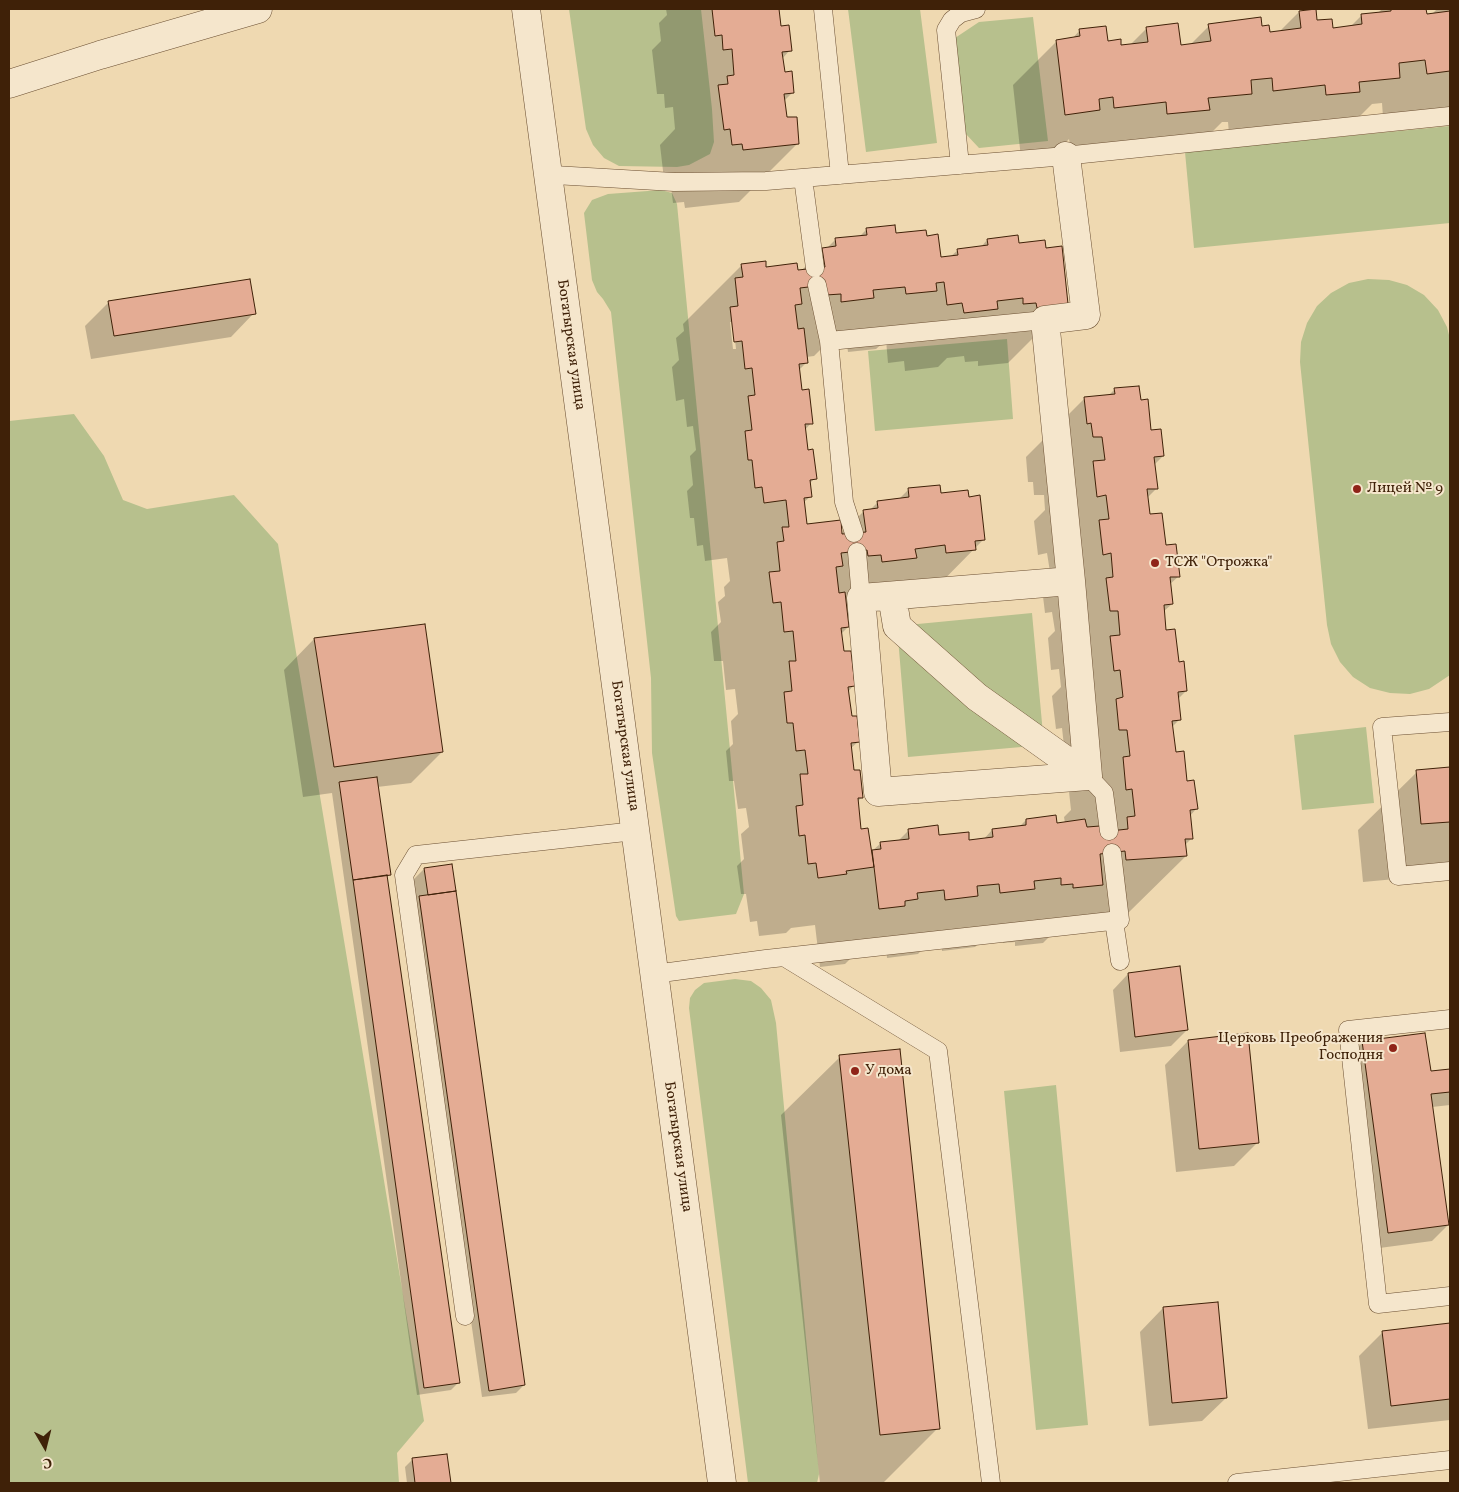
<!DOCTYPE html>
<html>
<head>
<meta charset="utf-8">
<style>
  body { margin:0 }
  #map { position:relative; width:1459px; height:1492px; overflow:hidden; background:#efd9b1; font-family:Vollkorn,serif }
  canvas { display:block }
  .frame { position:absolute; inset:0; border:10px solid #3f2108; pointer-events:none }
  .north { position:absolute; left:20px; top:1422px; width:50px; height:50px; -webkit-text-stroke:4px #f5e6cc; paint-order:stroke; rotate:172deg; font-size:14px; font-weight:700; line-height:20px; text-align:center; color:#3f2108 }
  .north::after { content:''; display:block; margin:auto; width:18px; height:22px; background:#3f2108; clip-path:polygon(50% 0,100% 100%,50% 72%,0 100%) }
</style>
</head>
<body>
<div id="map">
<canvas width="1459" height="1492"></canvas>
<div class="frame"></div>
<div class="north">С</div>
</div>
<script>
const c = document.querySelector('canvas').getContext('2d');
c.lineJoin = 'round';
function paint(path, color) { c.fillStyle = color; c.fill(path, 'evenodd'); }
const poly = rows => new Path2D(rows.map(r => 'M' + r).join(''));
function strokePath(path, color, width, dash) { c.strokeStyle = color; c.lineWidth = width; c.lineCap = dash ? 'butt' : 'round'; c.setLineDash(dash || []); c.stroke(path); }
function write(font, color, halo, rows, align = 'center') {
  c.font = font + ' Vollkorn,serif'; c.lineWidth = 4; c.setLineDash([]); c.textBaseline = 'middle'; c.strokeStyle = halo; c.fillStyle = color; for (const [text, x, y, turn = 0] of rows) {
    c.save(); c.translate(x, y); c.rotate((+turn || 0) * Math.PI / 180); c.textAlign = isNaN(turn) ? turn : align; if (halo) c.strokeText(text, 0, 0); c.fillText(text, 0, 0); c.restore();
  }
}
const green = poly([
  [569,9,701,9,712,109,714,142,710,154,689,165,677,167,619,166,604,158,593,145,586,129],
  [848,9,920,9,937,143,866,152],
  [1033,17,1048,141,979,148,965,133,955,38,979,22],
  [1450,126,1450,223,1194,248,1185,152],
  [661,190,672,193,677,204,744,894,736,914,679,921,676,916,652,753,651,678,611,312,603,299,597,292,592,280,584,213,592,200,608,194],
  [1368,279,1389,280,1407,285,1424,295,1438,310,1447,327,1450,339,1450,675,1429,689,1410,694,1390,693,1370,688,1353,677,1340,662,1331,644,1327,625,1300,362,1301,342,1307,323,1317,306,1331,293,1349,283],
  [1007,339,1013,419,875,431,868,351],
  [74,414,104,456,123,500,147,509,234,495,278,544,424,1421,397,1453,399,1483,9,1483,9,421],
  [1032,613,1044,745,908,757,897,626],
  [1366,727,1374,803,1302,810,1294,735],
  [735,979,751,981,761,988,771,1000,776,1023,819,1474,817,1483,748,1483,689,1008,690,998,695,990,704,983],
  [1056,1085,1088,1425,1036,1430,1004,1091]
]);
const shadow = poly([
  [666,9,778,9,780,28,790,50,782,59,784,74,793,92,784,101,786,119,798,143,739,202,685,208,684,202,673,203,671,187,665,188,660,145,675,129,673,107,665,108,664,94,657,94,652,50,661,41,659,23,667,15],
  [1382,9,1425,9,1426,15,1431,15,1437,9,1450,9,1450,121,1383,117,1382,103,1372,104,1355,121,1229,134,1228,122,1222,122,1207,137,1071,152,1069,139,1055,154,1021,158,1013,85,1057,41,1072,39,1080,30,1120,46,1130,45,1147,28,1180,46,1190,45,1209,26,1261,28,1269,33,1279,32,1299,12,1332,29,1350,27,1361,16,1377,14],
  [867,229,895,235,925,237,940,259,950,257,958,250,981,247,987,240,1018,244,1045,250,1067,304,1008,363,978,366,978,361,965,362,964,356,947,358,938,367,905,371,904,361,888,363,886,340,876,349,848,352,847,345,823,347,814,356,806,357,807,362,799,370,801,391,811,423,805,430,807,452,815,478,809,484,811,496,803,503,806,526,841,534,864,511,870,510,878,502,898,500,909,489,968,498,984,539,916,608,888,611,887,603,857,617,847,618,848,627,841,634,843,653,853,686,848,692,850,718,859,741,850,749,853,772,862,797,857,802,860,830,871,852,881,843,897,842,909,830,968,841,983,840,992,830,1019,827,1026,820,1055,824,1065,823,1064,817,1071,810,1062,728,1056,729,1052,696,1061,687,1059,669,1051,670,1048,638,1055,631,1052,612,1045,613,1041,580,1050,572,1047,553,1038,555,1034,521,1045,510,1044,495,1034,495,1033,482,1028,482,1026,457,1084,399,1108,396,1115,389,1140,402,1150,431,1163,456,1154,465,1157,488,1147,498,1149,515,1179,576,1169,585,1172,604,1163,612,1165,631,1178,663,1186,691,1178,699,1180,719,1172,727,1174,753,1196,809,1190,816,1192,838,1184,846,1186,856,1127,914,1067,919,1043,943,1015,946,1015,942,1003,943,1002,936,984,938,975,947,942,951,941,942,928,943,918,954,887,958,886,948,851,958,845,964,820,967,815,925,791,928,786,933,759,936,757,921,750,922,746,894,741,894,737,866,744,859,741,834,749,827,746,808,738,809,734,781,729,781,726,751,733,744,731,721,738,714,735,689,726,690,723,661,714,661,711,632,721,622,718,602,725,596,724,587,730,581,727,558,705,561,703,545,697,546,694,518,690,518,687,491,693,485,690,456,696,450,693,426,687,427,684,399,676,401,672,367,679,360,676,338,684,331,683,324,742,265,801,271,823,249,827,248,836,239,859,237],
  [730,322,733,322,736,349,733,349],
  [109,302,254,313,231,337,91,359,85,326],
  [314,639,442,752,411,783,377,787,390,874,386,878,459,1382,451,1390,417,1395,332,793,303,797,284,670],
  [1450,768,1450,874,1363,882,1358,830,1417,772],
  [451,865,524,1385,516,1393,482,1397,408,885,424,869],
  [1128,974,1187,1030,1171,1046,1120,1052,1113,990],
  [1188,1041,1258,1142,1234,1166,1176,1172,1165,1065],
  [1362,1043,1429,1073,1450,1070,1450,1105,1432,1107,1448,1225,1432,1241,1372,1249,1347,1058],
  [840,1057,938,1428,883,1483,820,1483,781,1115],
  [1163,1308,1226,1398,1202,1421,1149,1426,1140,1332],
  [1450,1324,1450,1420,1368,1429,1359,1356,1383,1332],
  [446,1455,450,1483,407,1483,405,1467,413,1459]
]);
const building = poly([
  [712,9,779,9,781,26,789,25,792,51,782,52,785,72,792,71,794,93,784,94,787,117,797,117,799,144,743,150,742,144,732,145,730,129,724,130,718,85,728,84,727,76,734,75,732,49,723,50,722,35,715,36,712,9],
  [1316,9,1317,20,1332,19,1333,28,1362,24,1361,14,1391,11,1391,9,1426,9,1427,14,1450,11,1450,71,1427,74,1425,60,1399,63,1400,78,1359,82,1360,92,1326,95,1325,85,1273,91,1272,78,1251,80,1252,94,1208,98,1210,110,1167,114,1166,102,1114,108,1113,97,1099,99,1100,110,1065,115,1056,40,1080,36,1079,29,1106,26,1108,41,1121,39,1121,45,1148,42,1146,27,1178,23,1181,45,1211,41,1208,24,1261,17,1262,26,1269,25,1270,32,1301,28,1299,11,1316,9],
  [895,225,896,233,926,230,927,236,938,234,941,257,958,255,957,249,988,245,987,239,1018,235,1019,243,1045,240,1046,248,1062,246,1068,304,1037,308,1036,303,1023,304,1023,298,997,301,998,309,964,313,962,303,947,305,944,282,936,283,937,291,906,294,905,287,873,290,874,298,841,302,841,294,826,295,825,285,800,288,802,304,795,305,798,329,804,328,808,363,799,364,802,390,809,389,813,424,805,424,808,450,813,449,817,479,810,480,812,497,804,498,807,524,841,520,842,534,866,532,863,510,878,508,877,501,909,497,908,488,940,485,941,493,968,490,969,497,980,495,985,540,975,541,976,550,946,553,945,545,915,549,917,558,882,562,881,555,868,556,867,550,841,553,843,566,836,567,839,593,845,592,849,627,841,628,844,651,851,651,855,686,848,687,850,702,852,716,857,716,860,742,851,743,854,770,860,770,863,798,858,798,861,829,868,828,874,867,846,871,847,874,818,878,816,863,808,864,805,835,799,836,796,806,803,805,800,774,808,774,805,750,796,751,793,723,787,723,784,692,792,691,789,661,796,661,793,631,784,632,781,602,773,603,769,572,780,571,777,542,784,541,782,527,789,527,786,500,764,503,762,487,755,488,752,460,748,460,745,431,752,430,748,396,755,395,752,368,745,369,742,341,734,342,730,307,738,306,735,278,743,277,741,264,766,261,766,267,797,263,798,270,825,267,822,248,836,246,835,238,867,235,866,228,895,225],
  [250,279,256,314,114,336,108,301,250,279],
  [1139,386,1141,400,1148,399,1151,430,1161,429,1164,456,1154,457,1158,489,1147,489,1150,514,1162,513,1166,545,1176,544,1180,577,1170,577,1173,604,1164,605,1166,630,1175,629,1179,662,1184,661,1187,691,1178,692,1181,720,1172,721,1176,752,1184,751,1187,781,1194,780,1198,809,1190,810,1193,839,1185,839,1187,856,1126,860,1125,851,1100,854,1103,885,1073,888,1073,884,1061,885,1061,878,1034,881,1035,889,1000,893,999,884,977,886,978,896,945,900,944,890,917,893,918,899,905,901,905,906,879,909,872,850,881,849,880,842,909,839,908,829,938,825,939,835,969,832,969,840,993,837,992,829,1026,825,1026,819,1056,815,1057,823,1085,819,1087,827,1100,826,1101,832,1128,829,1127,817,1135,816,1132,789,1126,790,1123,757,1130,756,1127,730,1119,730,1116,699,1123,697,1120,670,1114,671,1110,636,1120,635,1118,611,1110,611,1106,578,1113,577,1111,553,1103,555,1099,520,1109,519,1106,495,1097,497,1093,461,1105,460,1102,437,1093,437,1091,423,1087,424,1084,397,1115,394,1114,388,1139,386],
  [425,624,443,752,334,767,314,638,425,624],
  [1450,767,1450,822,1421,824,1416,770,1450,767],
  [377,777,391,875,353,880,339,782,377,777],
  [452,864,456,891,428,895,424,868,452,864],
  [387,875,460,1383,424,1388,353,880,387,875],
  [456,891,525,1385,489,1391,419,896,456,891],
  [1180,966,1188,1030,1135,1037,1128,973,1180,966],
  [1248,1033,1259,1143,1199,1149,1188,1040,1248,1033],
  [1425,1033,1431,1071,1450,1069,1450,1092,1431,1094,1449,1225,1388,1233,1362,1041,1425,1033],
  [900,1049,940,1429,880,1435,839,1055,900,1049],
  [1218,1302,1227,1398,1172,1403,1163,1307,1218,1302],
  [1450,1323,1450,1399,1391,1406,1382,1331,1450,1323],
  [447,1454,451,1483,415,1483,412,1458,447,1454]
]);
const lane = poly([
  [823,9,840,175],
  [960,165,946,30,952,20,961,13,976,9],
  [554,175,674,182,766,181,1054,157,1450,116],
  [803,178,815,268],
  [817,285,829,341],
  [854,533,844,502,829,341,1045,320],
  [857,552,861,598],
  [1450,722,1382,727,1398,876,1450,871],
  [1088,776,1104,793,1109,831],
  [1114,921,1120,961],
  [784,957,938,1051,991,1483],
  [654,974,766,959,1120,920,1112,853],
  [1450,1019,1348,1030,1378,1304,1450,1296],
  [465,1316,404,875,416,855,635,831],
  [1237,1483,1450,1460]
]);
const street = poly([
  [526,9,722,1483],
  [9,84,100,55,258,9],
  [1066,156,1086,315,1045,320,1071,581,1088,776,878,792,861,598,1071,581],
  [892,596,897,626,977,697,1088,776]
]);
const markers = [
  [1357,489,5,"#8f2418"],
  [1155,563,5,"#8f2418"],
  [1393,1048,5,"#8f2418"],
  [855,1071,5,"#8f2418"]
];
const streetNames = [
  ["Богатырская улица",570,345,82],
  ["Богатырская улица",624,746,82],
  ["Богатырская улица",677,1147,82]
];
const poiNames = [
  ["Лицей № 9",1367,489],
  ["ТСЖ \"Отрожка\"",1165,563],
  ["Церковь Преображения",1383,1039,"right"],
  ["Господня",1383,1056,"right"],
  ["У дома",865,1071]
];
paint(green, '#b7c08d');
paint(shadow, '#0003');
paint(building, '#e4ac94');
strokePath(building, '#3f2108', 1);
strokePath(lane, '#6b4f32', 19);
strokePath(street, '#6b4f32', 29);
strokePath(lane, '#f5e6cc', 18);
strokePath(street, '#f5e6cc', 28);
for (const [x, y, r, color] of markers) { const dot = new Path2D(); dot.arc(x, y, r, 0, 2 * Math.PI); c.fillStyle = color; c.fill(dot); strokePath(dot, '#f5e6cc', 2); }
write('15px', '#3f2108', '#f5e6cc', streetNames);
write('15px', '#3f2108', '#f5e6cc', poiNames, 'left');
</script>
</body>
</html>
